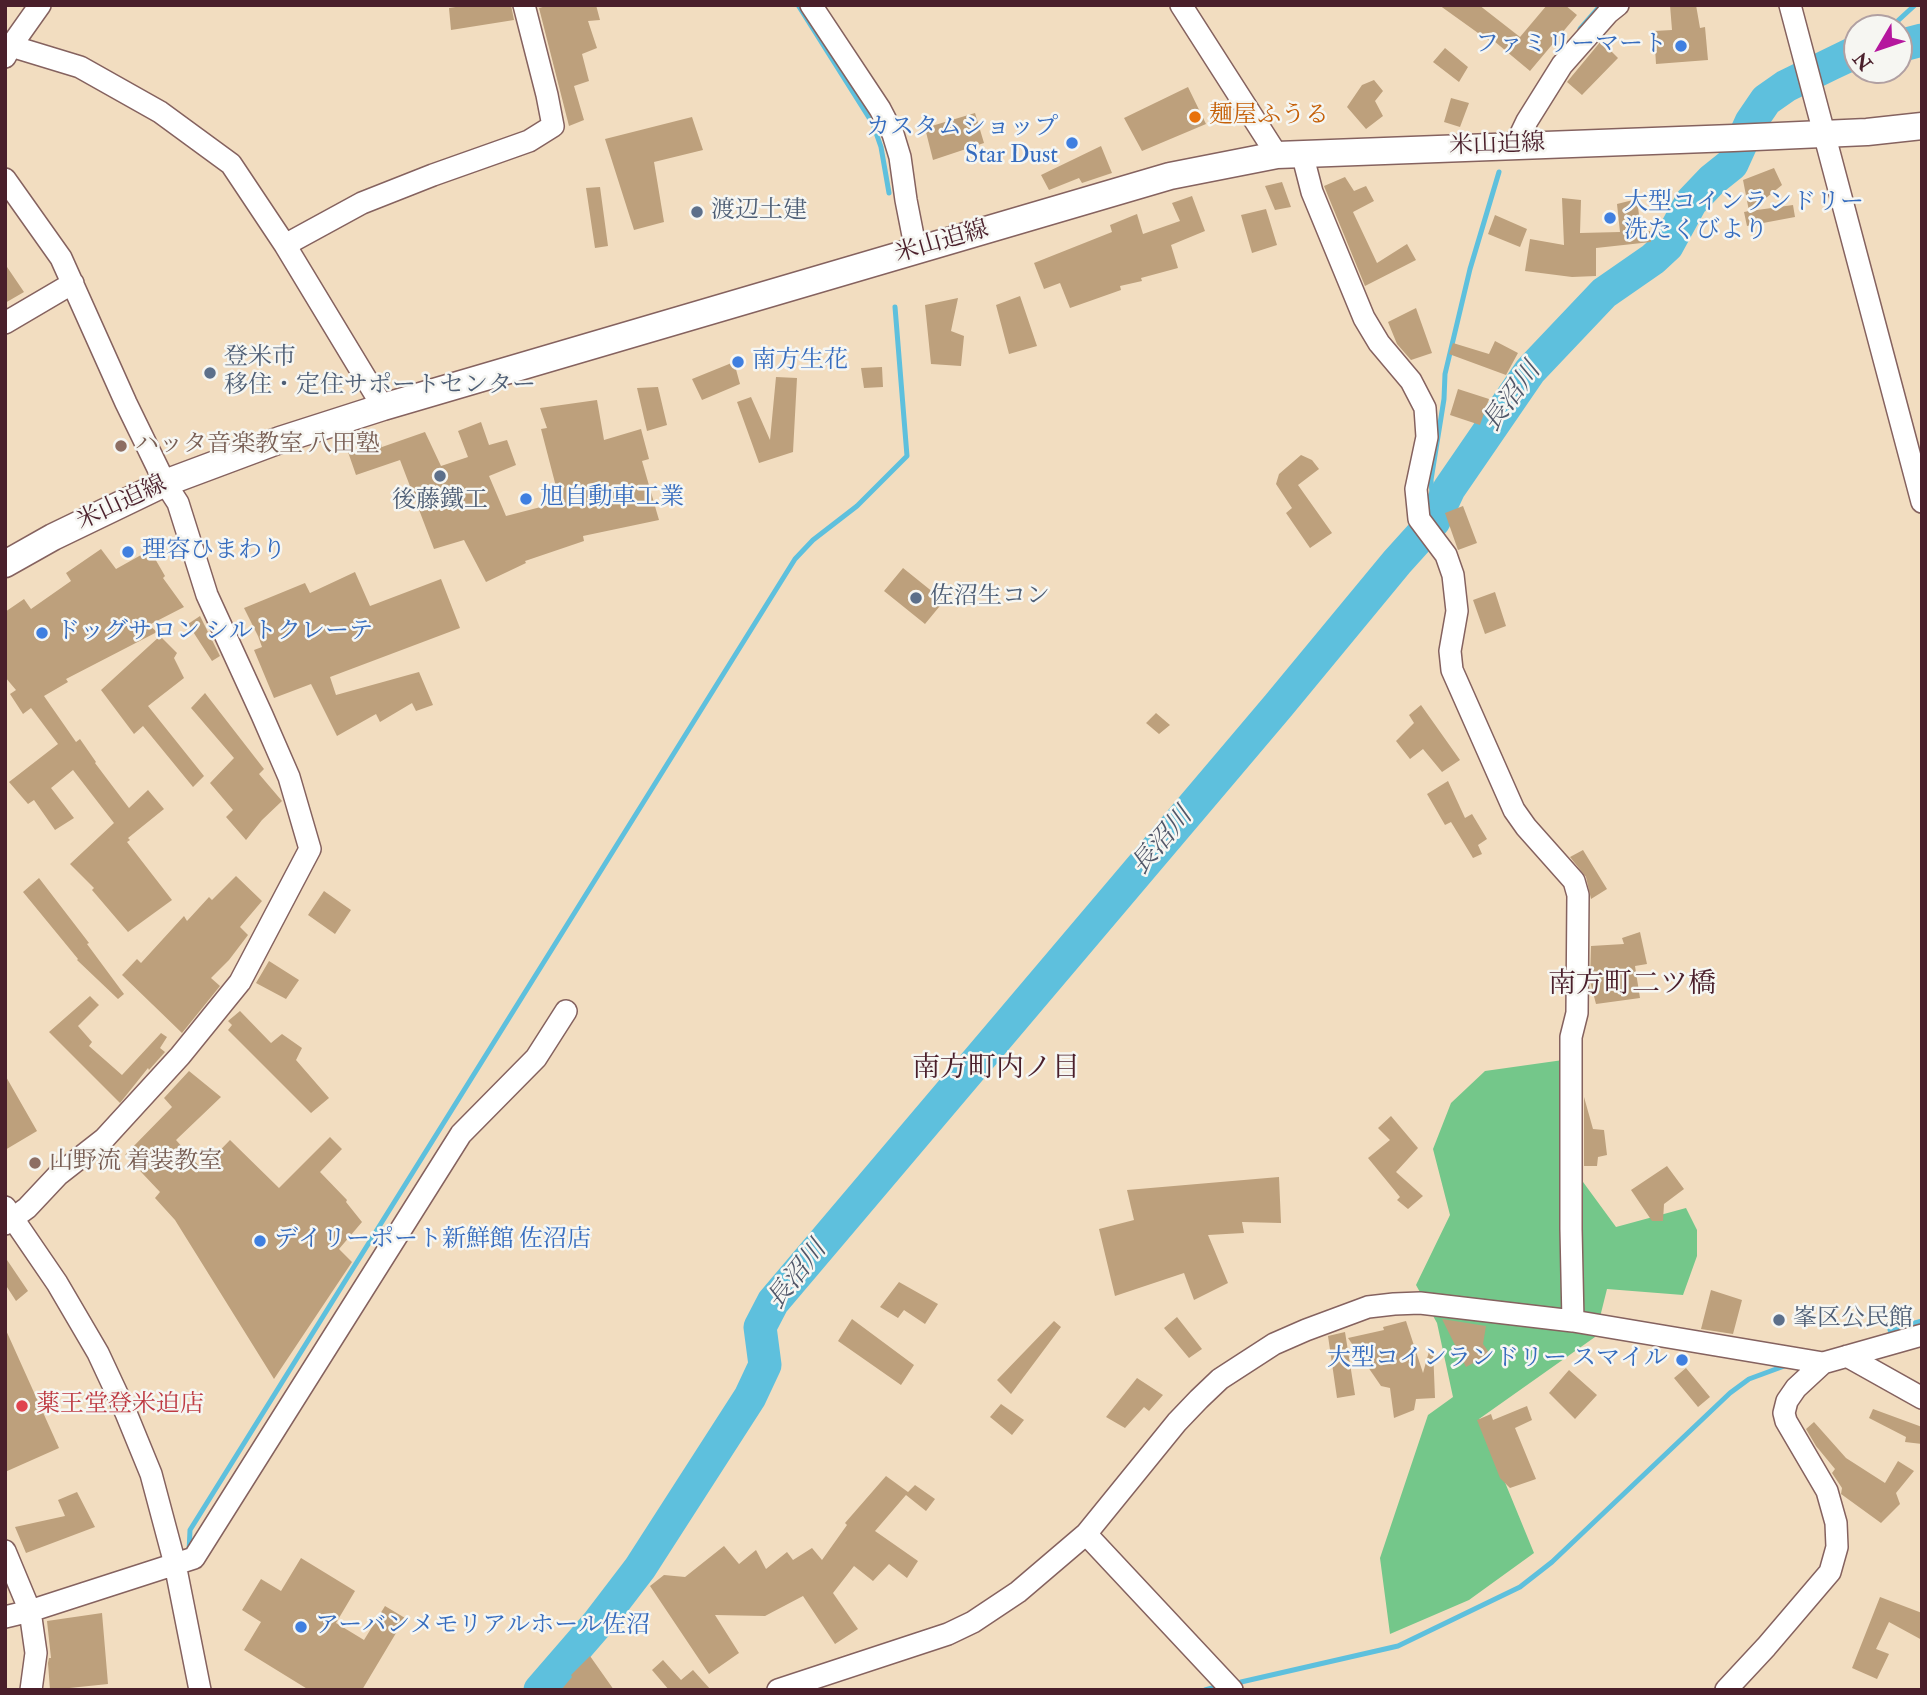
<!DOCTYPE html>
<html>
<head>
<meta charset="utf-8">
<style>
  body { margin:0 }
  #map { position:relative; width:1927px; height:1695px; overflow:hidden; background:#f2ddc0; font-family:"IM FELL Double Pica",serif }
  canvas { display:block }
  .frame { position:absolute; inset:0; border:7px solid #4a1f2b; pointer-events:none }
  .north { position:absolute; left:1843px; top:14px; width:70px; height:70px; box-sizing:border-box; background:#f6f6f2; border:2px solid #b1a0a2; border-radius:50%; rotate:231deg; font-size:19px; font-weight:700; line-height:28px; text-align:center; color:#4a1f2b }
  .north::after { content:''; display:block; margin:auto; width:24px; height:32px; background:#b5179e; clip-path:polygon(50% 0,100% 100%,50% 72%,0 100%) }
</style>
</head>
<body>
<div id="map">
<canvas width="1927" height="1695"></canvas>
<div class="frame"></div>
<div class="north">N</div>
</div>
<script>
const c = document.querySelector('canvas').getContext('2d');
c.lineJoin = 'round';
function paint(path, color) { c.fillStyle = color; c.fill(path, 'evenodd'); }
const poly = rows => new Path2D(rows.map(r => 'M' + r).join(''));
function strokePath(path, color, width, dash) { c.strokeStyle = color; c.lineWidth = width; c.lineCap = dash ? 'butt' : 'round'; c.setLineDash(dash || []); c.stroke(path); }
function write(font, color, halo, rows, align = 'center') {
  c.font = font + ' "IM FELL Double Pica","Noto Serif JP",serif'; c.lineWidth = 5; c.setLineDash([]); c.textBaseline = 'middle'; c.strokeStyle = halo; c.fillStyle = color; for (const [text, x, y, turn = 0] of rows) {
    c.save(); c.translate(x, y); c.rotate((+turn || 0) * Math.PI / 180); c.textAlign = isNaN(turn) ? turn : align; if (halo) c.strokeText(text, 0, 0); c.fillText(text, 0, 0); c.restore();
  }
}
const green = poly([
  [1563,1060,1564,1156,1616,1227,1686,1208,1697,1230,1697,1256,1683,1295,1607,1289,1595,1337,1479,1419,1534,1553,1469,1600,1390,1634,1380,1558,1428,1415,1453,1397,1437,1323,1416,1285,1450,1215,1433,1149,1451,1103,1485,1071]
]);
const stream = poly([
  [798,5,873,124,881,147,889,193],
  [1890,28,1915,5],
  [1580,29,1601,5],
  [1854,53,1857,51],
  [1434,521,1431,480,1444,399,1445,374,1470,269,1499,172],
  [1890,1330,1922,1321],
  [189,1552,190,1530,795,559,813,540,857,506,907,456,895,307],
  [1241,1682,1398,1646,1520,1587,1552,1562,1730,1393,1749,1379,1787,1365],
  [1205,1690,1216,1687]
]);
const river = poly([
  [1899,46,1922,40],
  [540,1690,598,1623,640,1568,750,1397,765,1365,760,1327,773,1302,1278,706,1397,562,1434,521,1449,489,1530,371,1604,293,1653,259,1667,246,1691,202,1712,180,1732,164,1751,122,1766,100,1786,86,1831,64,1854,53,1857,55]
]);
const building = poly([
  [469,5,511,5,514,20,451,30,449,8],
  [550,5,596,5,600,20,588,21,597,48,582,54,589,81,574,86,584,120,569,126,539,8],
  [1439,5,1479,5,1520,37,1547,5,1565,5,1577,15,1530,71,1494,41,1492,43],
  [1670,5,1696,5,1700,28,1705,27,1708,60,1656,64,1654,31,1672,30],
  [1601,41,1618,58,1582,95,1567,82],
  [1445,48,1468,67,1459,82,1433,62],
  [1374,80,1383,91,1375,101,1383,116,1366,129,1347,107,1362,85],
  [1188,87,1206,124,1142,151,1124,118],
  [1451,98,1469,103,1460,127,1444,122],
  [975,113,984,143,933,160,925,128],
  [692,117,703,150,654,162,664,222,634,230,605,139],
  [1101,146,1112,173,1082,183,1079,178,1049,190,1041,175],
  [1774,168,1782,185,1750,211,1793,205,1795,217,1747,226,1744,212,1749,211,1743,180],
  [1345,177,1354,191,1366,186,1374,201,1353,212,1377,263,1407,244,1416,260,1365,286,1324,186],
  [1282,182,1291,207,1275,210,1265,186],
  [600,187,608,246,595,248,586,188],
  [1192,196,1205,231,1171,245,1178,268,1141,278,1142,281,1120,286,1121,290,1070,308,1060,283,1044,289,1034,263,1112,232,1110,225,1137,214,1143,234,1180,221,1172,203],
  [1562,198,1581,200,1580,233,1620,232,1617,204,1637,199,1641,231,1650,231,1651,242,1596,248,1596,276,1572,277,1525,271,1530,239,1564,245],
  [1266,209,1277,245,1252,253,1241,215],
  [1495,215,1527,229,1520,247,1488,234],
  [5,264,24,292,5,303],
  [1020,296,1037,346,1009,354,996,305],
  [958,298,951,331,964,336,961,366,931,364,925,305],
  [1416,308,1432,353,1411,360,1397,344,1388,322],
  [1495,341,1518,353,1506,375,1449,354,1453,343,1489,354],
  [734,362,740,384,702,400,692,379],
  [882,367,883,387,864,388,861,368],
  [776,377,797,378,793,452,759,463,737,402,751,397,770,440],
  [658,387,667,425,647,431,637,388],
  [1458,389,1489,399,1480,425,1450,415],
  [597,400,604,440,641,429,649,459,642,461,659,520,583,536,584,541,525,561,526,563,486,582,464,540,434,549,400,460,356,475,348,452,381,444,382,447,425,432,441,466,468,457,458,431,481,422,489,445,507,440,516,465,489,476,506,516,560,502,541,429,547,428,540,408],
  [1301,455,1312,460,1319,469,1298,485,1332,533,1310,548,1286,513,1292,508,1276,484,1279,474],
  [1463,506,1477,543,1458,550,1445,513],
  [101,549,116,569,150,550,165,576,163,578,184,607,149,625,157,632,66,679,68,682,44,696,76,742,80,739,96,762,95,763,129,808,148,790,164,809,128,838,130,840,127,842,172,900,128,932,92,890,94,888,70,864,114,823,73,770,51,788,74,818,55,830,34,800,28,804,9,782,58,744,31,708,23,714,10,694,16,690,5,677,5,612,24,599,31,609,71,581,66,573],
  [903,568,944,601,925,624,884,591],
  [355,572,370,606,441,579,460,628,330,677,336,695,419,672,433,705,416,711,412,703,380,722,376,714,337,736,311,684,274,698,254,650,262,647,258,636,244,608,305,583,310,593],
  [1495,592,1506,626,1485,634,1473,600],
  [200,616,220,656,212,661,188,624],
  [160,636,177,653,174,658,184,678,148,706,204,776,193,787,143,726,134,734,101,690],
  [205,693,264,769,259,774,282,801,262,820,246,840,226,817,233,810,210,783,234,758,191,708],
  [1421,705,1460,760,1442,772,1423,749,1410,759,1396,741,1414,723,1409,715],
  [1156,713,1170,725,1159,734,1146,723],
  [1448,781,1465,818,1472,814,1487,839,1478,845,1482,854,1473,858,1451,822,1445,825,1427,794],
  [1583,850,1607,889,1591,899,1586,877,1570,857],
  [236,876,262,901,240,927,248,935,229,960,211,978,220,986,182,1033,122,975,137,959,141,963,184,916,187,921,209,897,212,900],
  [39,878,89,943,87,944,124,994,118,999,77,960,78,959,23,892],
  [324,891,351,910,335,934,308,915],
  [1640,932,1647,964,1635,966,1640,998,1596,1004,1590,981,1591,946,1624,944,1622,938],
  [269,961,299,980,286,999,256,983],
  [90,996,99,1005,78,1026,92,1042,89,1046,122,1075,161,1033,167,1037,160,1048,165,1052,149,1070,148,1068,120,1103,49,1032],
  [240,1011,271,1043,282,1034,302,1048,296,1060,329,1098,311,1113,228,1030,232,1025,228,1021],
  [189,1071,221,1097,176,1140,202,1169,230,1140,279,1188,330,1137,342,1149,320,1172,347,1200,346,1202,362,1222,339,1249,352,1262,274,1379,175,1220,155,1198,160,1192,125,1155,172,1107,164,1098],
  [5,1075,37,1131,5,1150],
  [1584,1097,1593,1129,1604,1130,1607,1155,1598,1157,1597,1166,1584,1166],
  [1391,1116,1418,1148,1396,1172,1423,1196,1408,1209,1397,1200,1400,1197,1368,1158,1390,1140,1378,1128],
  [1667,1166,1684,1189,1664,1204,1663,1221,1652,1221,1631,1190],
  [1279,1177,1281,1223,1242,1222,1244,1233,1208,1235,1228,1283,1194,1300,1184,1273,1115,1296,1099,1229,1134,1220,1127,1190],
  [5,1257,28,1291,16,1301,5,1284],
  [899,1282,938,1304,925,1324,904,1310,898,1318,880,1307],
  [1711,1290,1742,1300,1733,1334,1701,1329],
  [1177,1317,1202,1349,1189,1358,1164,1328],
  [852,1319,914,1365,901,1385,838,1341],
  [1442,1319,1486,1326,1483,1344,1490,1354,1466,1367],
  [1054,1321,1061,1327,1011,1394,997,1380],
  [1406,1321,1423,1373,1430,1348,1433,1348,1435,1398,1416,1399,1414,1410,1394,1418,1390,1388,1381,1386,1348,1338,1384,1330,1383,1327],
  [5,1328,59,1448,5,1472],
  [1345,1332,1355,1395,1337,1398,1328,1336],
  [1686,1368,1710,1397,1698,1407,1674,1378],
  [1569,1370,1597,1395,1575,1419,1549,1393],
  [1137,1378,1163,1395,1149,1411,1144,1407,1125,1428,1106,1417],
  [1001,1404,1024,1420,1012,1435,990,1417],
  [1527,1406,1532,1420,1515,1428,1536,1479,1510,1488,1500,1478,1477,1420,1491,1414,1493,1420],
  [1873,1409,1922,1427,1922,1444,1905,1442,1906,1437,1869,1418],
  [1814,1422,1846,1458,1885,1483,1898,1461,1914,1471,1896,1493,1900,1504,1881,1523,1841,1494,1842,1488,1832,1473,1835,1469,1816,1446,1806,1429],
  [886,1476,908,1492,915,1485,935,1499,926,1511,906,1495,875,1531,918,1561,907,1578,889,1564,873,1581,854,1566,833,1593,858,1629,835,1644,803,1596,765,1616,715,1615,739,1653,709,1674,650,1586,664,1575,685,1577,724,1546,739,1564,756,1550,766,1569,787,1552,793,1560,812,1548,822,1560,847,1525,845,1523],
  [77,1492,95,1527,26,1553,15,1527,65,1516,58,1500],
  [301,1558,355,1591,336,1623,364,1640,385,1606,405,1618,362,1690,309,1690,244,1650,261,1622,242,1610,261,1579,281,1591],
  [1880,1597,1922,1613,1922,1640,1889,1622,1876,1649,1889,1654,1877,1679,1852,1668],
  [102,1613,108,1684,50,1690,48,1663,49,1658,51,1658,47,1621],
  [590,1656,614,1690,561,1690,572,1677,571,1675],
  [663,1660,681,1680,693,1670,711,1690,669,1690,652,1670]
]);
const minor = poly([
  [811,5,880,109,893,134,900,157,906,200,916,251],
  [1181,5,1277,155],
  [1790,5,1922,502],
  [11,46,40,5],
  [5,57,11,46,80,67,160,112,231,164,285,245,383,407],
  [1515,146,1527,121,1562,65,1608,13,1618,5],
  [1302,153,1312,192,1364,318,1379,343,1411,381,1425,408,1427,437,1416,489,1419,519,1446,555,1453,575,1457,611,1450,651,1452,670,1514,810,1526,827,1574,881,1578,895,1577,1013,1571,1037,1571,1229,1573,1321],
  [5,179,61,258,126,403,165,483,178,503,207,595,262,715,289,777,310,849,240,982,180,1056,104,1139,58,1175,27,1208,5,1224],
  [285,245,362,203,433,175,529,141,553,126,547,95,524,5],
  [5,323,73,283],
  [5,1207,57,1283,98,1353,126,1413,151,1474,175,1564,200,1690],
  [1847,1356,1922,1398],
  [5,1551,30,1611,36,1653,31,1690],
  [5,1617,30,1611,194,1558,461,1134,536,1058,566,1011],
  [778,1690,948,1634,973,1622,1018,1592,1086,1534],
  [1232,1690,1086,1534,1177,1422,1199,1399,1220,1379,1274,1344,1306,1330,1368,1307,1394,1304,1420,1303,1573,1321,1823,1363],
  [1726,1690,1766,1647,1830,1572,1837,1547,1836,1523,1827,1491,1786,1421,1784,1413,1787,1401,1796,1388,1823,1363,1922,1335]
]);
const major = poly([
  [5,564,53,537,165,483,280,440,383,407,1170,176,1277,155,1733,138,1867,132,1922,126]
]);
const markers = [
  [1681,46,7,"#3f7fe0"],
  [1195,117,7,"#e8710a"],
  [1072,143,7,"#3f7fe0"],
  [697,212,7,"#5c6f8a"],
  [1610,218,7,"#3f7fe0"],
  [738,362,7,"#3f7fe0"],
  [210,373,7,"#5c6f8a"],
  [121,446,7,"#8d6e63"],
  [440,476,7,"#5c6f8a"],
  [526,499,7,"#3f7fe0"],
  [128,552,7,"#3f7fe0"],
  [916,598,7,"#5c6f8a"],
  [42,633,7,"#3f7fe0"],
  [35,1163,7,"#8d6e63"],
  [260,1241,7,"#3f7fe0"],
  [1779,1320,7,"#5c6f8a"],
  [1682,1360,7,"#3f7fe0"],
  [22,1406,7,"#e0444e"],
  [301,1627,7,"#3f7fe0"]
];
const shopNames = [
  ["ファミリーマート",1667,46,"right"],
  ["カスタムショップ",1058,129,"right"],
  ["Star Dust",1058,157,"right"],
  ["大型コインランドリー",1624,204],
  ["洗たくびより",1624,232],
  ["南方生花",752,362],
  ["旭自動車工業",540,499],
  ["理容ひまわり",142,552],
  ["ドッグサロン シルトクレーテ",56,633],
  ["デイリーポート新鮮館 佐沼店",274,1241],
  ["大型コインランドリー スマイル",1668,1360,"right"],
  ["アーバンメモリアルホール佐沼",315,1627]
];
const foodNames = [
  ["麺屋ふうる",1209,117]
];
const streetNames = [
  ["米山迫線",1497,146,-2],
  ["米山迫線",942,243,-16],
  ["米山迫線",122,504,-25]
];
const serviceNames = [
  ["渡辺土建",711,212],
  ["登米市",224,359],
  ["移住・定住サポートセンター",224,387],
  ["後藤鐵工",440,502,"center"],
  ["佐沼生コン",930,598],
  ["峯区公民館",1793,1320]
];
const educationNames = [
  ["ハッタ音楽教室 八田塾",135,446],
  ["山野流 着装教室",49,1163]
];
const healthNames = [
  ["薬王堂登米迫店",36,1406]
];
const waterNames = [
  ["長沼川",1513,398,-54],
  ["長沼川",1163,842,-50],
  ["長沼川",798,1276,-52]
];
const quarterNames = [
  ["南方町二ツ橋",1632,986],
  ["南方町内ノ目",996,1070]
];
paint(green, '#74c78a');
strokePath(stream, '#5ec0dd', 5);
strokePath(river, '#5ec0dd', 33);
paint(building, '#bda07c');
strokePath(minor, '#85625f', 24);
strokePath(major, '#85625f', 29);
strokePath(minor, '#fff', 21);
strokePath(major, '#fff', 26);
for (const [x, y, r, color] of markers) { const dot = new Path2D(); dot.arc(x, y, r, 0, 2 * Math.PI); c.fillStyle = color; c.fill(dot); strokePath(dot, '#f6f6f2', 2.5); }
write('24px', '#366cbe', '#f6f6f2', shopNames, 'left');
write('24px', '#c56008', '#f6f6f2', foodNames, 'left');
write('24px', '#4a1f2b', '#f6f6f2', streetNames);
write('24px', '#4e5e75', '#f6f6f2', serviceNames, 'left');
write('24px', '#785e54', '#f6f6f2', educationNames, 'left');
write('24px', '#be3a42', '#f6f6f2', healthNames, 'left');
write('italic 26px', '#515769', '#f6f6f2', waterNames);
write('28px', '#4a1f2b', '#f6f6f2', quarterNames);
</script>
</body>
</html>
